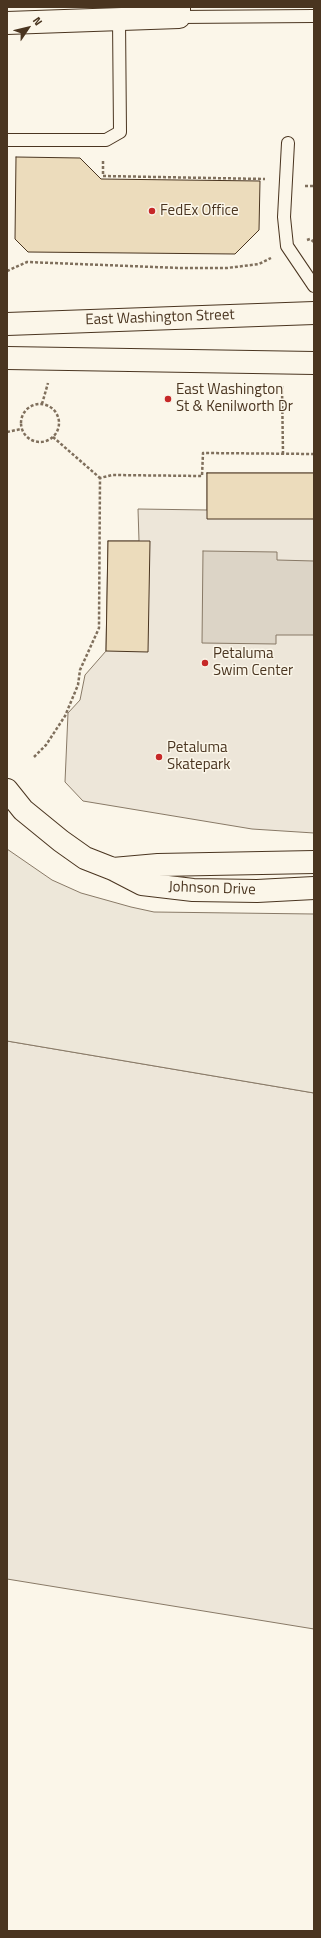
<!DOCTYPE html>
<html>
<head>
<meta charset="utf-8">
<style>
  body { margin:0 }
  #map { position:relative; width:321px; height:1938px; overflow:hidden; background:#fbf6e9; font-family:"Titillium Web",sans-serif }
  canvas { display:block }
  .frame { position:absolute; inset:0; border:8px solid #4a3520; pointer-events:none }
  .north { position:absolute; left:8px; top:8px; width:40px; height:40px; -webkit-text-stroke:3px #fbf6e9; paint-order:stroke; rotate:55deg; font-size:11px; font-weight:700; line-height:16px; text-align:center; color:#4a3520 }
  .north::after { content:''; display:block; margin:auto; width:14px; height:18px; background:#4a3520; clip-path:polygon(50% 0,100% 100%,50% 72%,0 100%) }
</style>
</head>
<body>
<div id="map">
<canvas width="321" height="1938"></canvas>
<div class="frame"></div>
<div class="north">N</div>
</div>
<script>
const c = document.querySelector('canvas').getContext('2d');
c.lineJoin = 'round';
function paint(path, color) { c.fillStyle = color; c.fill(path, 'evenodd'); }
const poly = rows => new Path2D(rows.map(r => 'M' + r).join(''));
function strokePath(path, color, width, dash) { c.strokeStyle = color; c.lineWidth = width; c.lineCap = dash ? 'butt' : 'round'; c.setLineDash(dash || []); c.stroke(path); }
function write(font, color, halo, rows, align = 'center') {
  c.font = font + ' "Titillium Web",sans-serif'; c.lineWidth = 3; c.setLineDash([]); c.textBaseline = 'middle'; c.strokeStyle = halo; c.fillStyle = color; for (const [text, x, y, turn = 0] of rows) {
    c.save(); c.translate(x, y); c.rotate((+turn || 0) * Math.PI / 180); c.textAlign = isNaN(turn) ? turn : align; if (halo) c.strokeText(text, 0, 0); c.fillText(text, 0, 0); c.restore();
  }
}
const green = poly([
  [207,473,314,473,314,833,252,829,83,801,65,782,68,713,80,700,85,675,106,651,108,541,139,541,138,509,207,510,207,473],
  [7,1041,314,1093,314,1629,7,1579,7,1041]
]);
const parking = poly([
  [7,849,52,880,81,893,131,907,154,912,314,914,314,1093,7,1041,7,849]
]);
const water = poly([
  [203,551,277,552,277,560,314,561,314,635,276,635,276,644,202,643,203,551]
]);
const building = poly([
  [16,157,80,158,101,179,260,181,259,230,235,254,28,252,15,239,16,157],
  [207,473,314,473,314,519,207,519,207,473],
  [108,541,150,541,148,652,106,651,108,541]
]);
const path = poly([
  [103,161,103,176,265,179],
  [305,186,314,186],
  [307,240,310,239,314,242],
  [7,271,27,262,180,268,227,268,259,264,271,258],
  [282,386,283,454],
  '21 423a19 19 0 1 1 38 0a19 19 0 1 1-38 0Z',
  [42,404,48,383],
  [7,432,21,429],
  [53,437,100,478],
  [34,757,46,745,65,716,78,685,80,670,99,628,100,478,112,475,202,476,203,453,314,454]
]);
const service = poly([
  [179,17,314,16],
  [7,140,106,140,120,132,119,19],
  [288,143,284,217,287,246,314,286]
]);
const minor = poly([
  [7,23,179,17,179,7],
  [7,790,23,810,61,841,85,858,113,869,142,884,193,890,257,891,314,888],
  [113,869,158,865,314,862]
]);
const primary = poly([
  [7,324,314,313],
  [7,358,314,363]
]);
const markers = [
  [152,211,4,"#c62828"],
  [168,399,4,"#c62828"],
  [205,663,4,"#c62828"],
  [159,757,4,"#c62828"]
];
const poiNames = [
  ["FedEx Office",160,211],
  ["East Washington",176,390],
  ["St & Kenilworth Dr",176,407],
  ["Petaluma",213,654],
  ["Swim Center",213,671],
  ["Petaluma",167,748],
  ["Skatepark",167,765]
];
const streetNames = [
  ["East Washington Street",160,318,-2],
  ["Johnson Drive",212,889,2]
];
paint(green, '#ede6d9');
strokePath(green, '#887966', 1);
paint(parking, '#ede7d9');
strokePath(parking, '#887966', 1);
paint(water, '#dcd4c6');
strokePath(water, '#887966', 1);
paint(building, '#ecdcbc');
strokePath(building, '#4a3520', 1);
strokePath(service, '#4a3520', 14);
strokePath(minor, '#4a3520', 24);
strokePath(primary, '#4a3520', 24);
strokePath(path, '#7f6f5c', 2.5, [3, 2]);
strokePath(service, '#fbf6e9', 12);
strokePath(minor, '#fbf6e9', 22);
strokePath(primary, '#fbf6e9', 22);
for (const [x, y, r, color] of markers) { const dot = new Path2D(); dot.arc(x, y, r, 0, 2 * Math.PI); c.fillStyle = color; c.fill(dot); strokePath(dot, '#fbf6e9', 1.5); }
write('15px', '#4a3520', '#fbf6e9', poiNames, 'left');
write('15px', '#4a3520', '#fbf6e9', streetNames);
</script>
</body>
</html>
